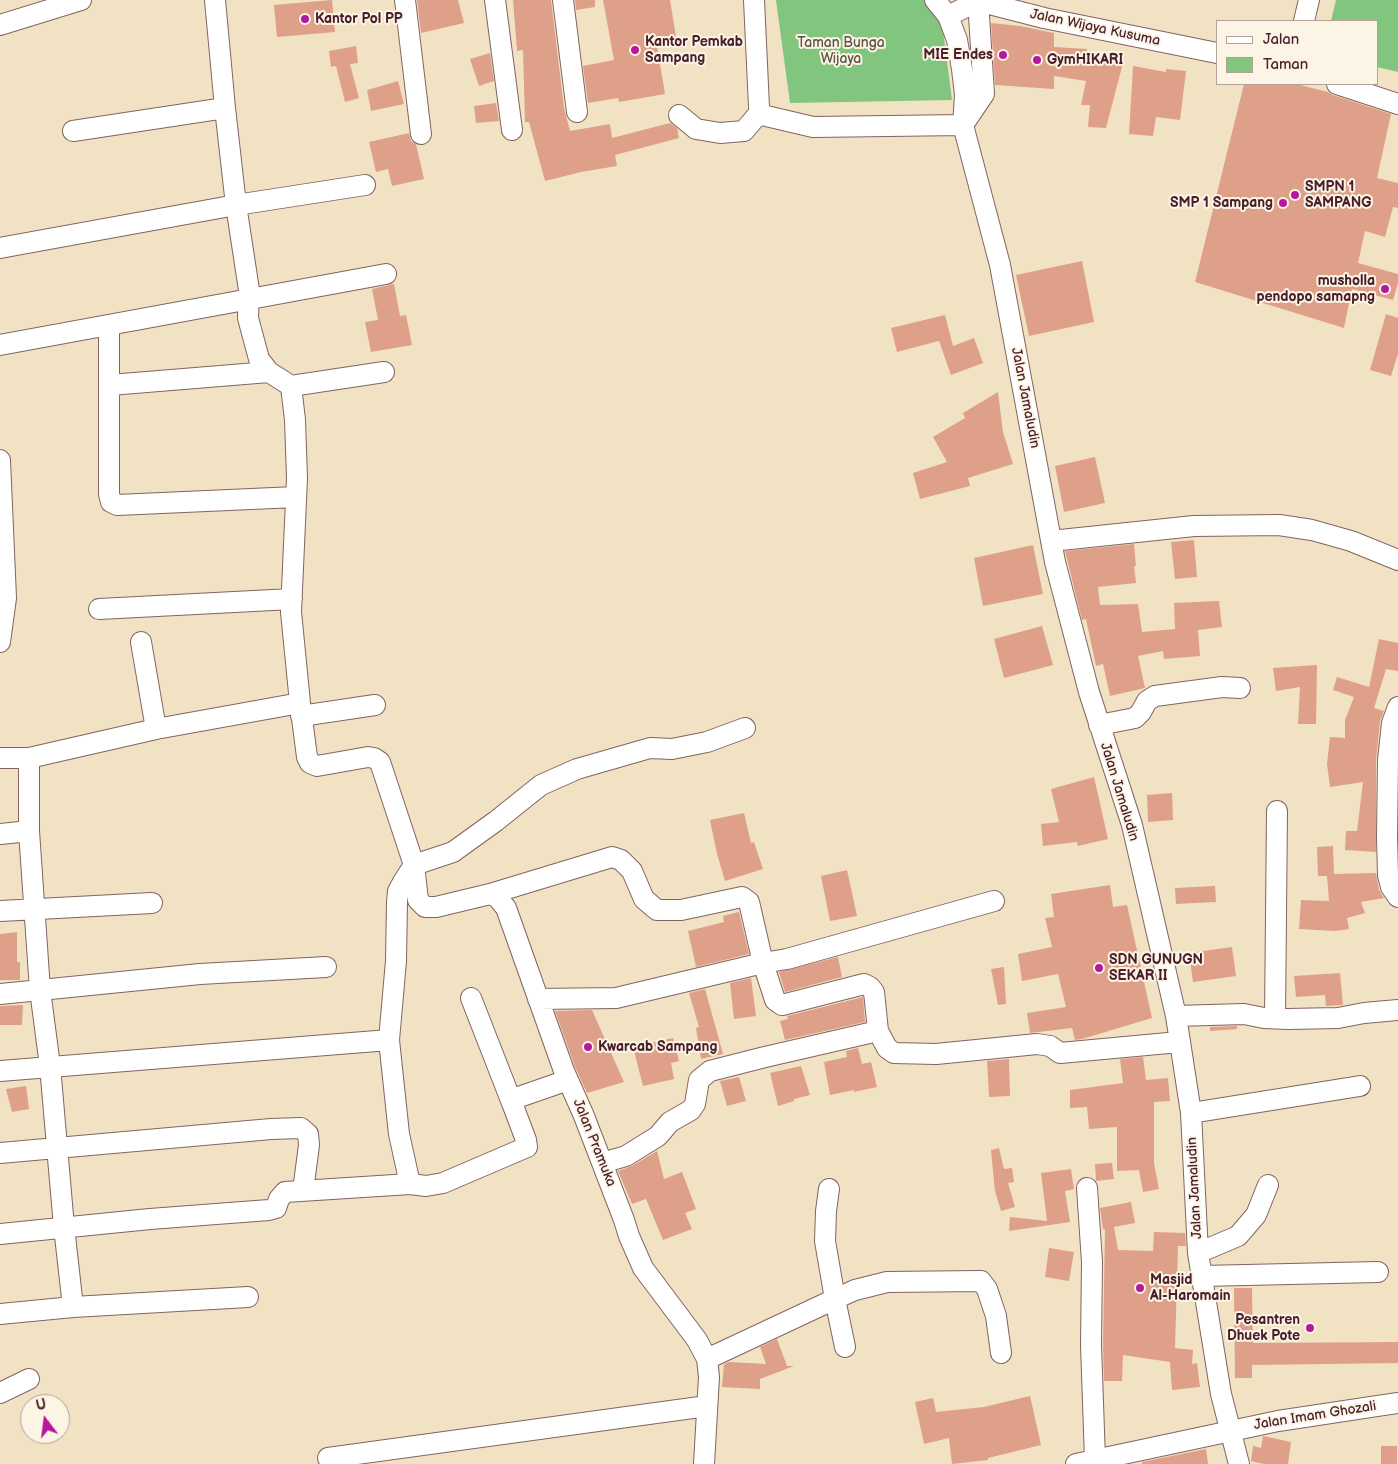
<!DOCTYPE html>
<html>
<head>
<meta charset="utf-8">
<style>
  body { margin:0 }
  #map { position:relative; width:1398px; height:1464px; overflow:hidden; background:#f1e2c4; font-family:"Balsamiq Sans",sans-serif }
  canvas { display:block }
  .legend { position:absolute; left:1216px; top:20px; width:162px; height:65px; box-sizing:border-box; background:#fcf5e5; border:1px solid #b59f9b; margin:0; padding:6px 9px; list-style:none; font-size:15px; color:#4a1f2b }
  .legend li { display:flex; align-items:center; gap:10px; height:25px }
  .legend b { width:25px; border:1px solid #b59f9b }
  .north { position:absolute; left:20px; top:1394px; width:50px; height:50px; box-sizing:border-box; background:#fcf5e5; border:1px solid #b59f9b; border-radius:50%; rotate:345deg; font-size:14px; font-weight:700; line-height:20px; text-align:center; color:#4a1f2b }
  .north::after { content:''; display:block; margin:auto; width:18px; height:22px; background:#b5179e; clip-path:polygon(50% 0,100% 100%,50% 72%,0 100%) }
</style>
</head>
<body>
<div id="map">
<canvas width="1398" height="1464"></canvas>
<ul class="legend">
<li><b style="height:6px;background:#fff"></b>Jalan</li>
<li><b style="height:14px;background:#82c57f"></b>Taman</li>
</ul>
<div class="north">U</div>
</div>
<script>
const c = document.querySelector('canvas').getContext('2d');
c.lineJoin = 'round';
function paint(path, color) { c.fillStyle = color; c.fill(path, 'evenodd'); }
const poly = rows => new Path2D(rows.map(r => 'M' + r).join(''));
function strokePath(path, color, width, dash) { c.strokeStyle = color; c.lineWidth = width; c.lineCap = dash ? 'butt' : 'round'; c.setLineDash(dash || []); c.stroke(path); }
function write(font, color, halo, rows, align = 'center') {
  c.font = font + ' "Balsamiq Sans",sans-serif'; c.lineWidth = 4; c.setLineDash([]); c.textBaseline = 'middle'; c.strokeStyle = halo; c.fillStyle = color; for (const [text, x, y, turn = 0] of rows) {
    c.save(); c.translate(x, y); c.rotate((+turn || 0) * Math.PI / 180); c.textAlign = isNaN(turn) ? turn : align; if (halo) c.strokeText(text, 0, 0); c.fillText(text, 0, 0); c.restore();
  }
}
const green = poly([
  [776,0,927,0,941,15,952,100,790,103],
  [1336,0,1398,0,1398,72,1377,67,1377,21,1331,21]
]);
const building = poly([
  [332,0,335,32,277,37,274,5],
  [417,0,458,0,464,23,421,33],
  [513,0,551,0,564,108,570,131,610,124,612,138,670,123,677,128,679,138,615,155,617,166,581,172,545,181,529,122,525,122,523,50,517,51],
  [575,0,595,0,595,7,576,10],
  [603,0,670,0,676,37,656,40,665,94,619,102,618,98,588,103,583,66,614,60],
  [991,23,1020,26,1054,33,1054,47,1087,49,1086,57,1124,59,1106,128,1088,127,1090,105,1081,105,1086,81,1054,76,1054,89,995,85],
  [356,46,358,63,350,64,359,98,345,102,336,66,331,67,329,51],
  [490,53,494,81,479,86,470,59],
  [1133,66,1166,72,1166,69,1186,71,1180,120,1156,117,1153,136,1129,134],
  [398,81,404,104,371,111,367,90],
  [1244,84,1296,84,1328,92,1333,95,1391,114,1377,178,1398,183,1398,208,1393,207,1385,237,1365,231,1358,263,1398,274,1398,283,1393,300,1352,289,1344,328,1195,282],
  [496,103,499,121,476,123,474,106],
  [409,133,411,141,416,144,424,179,392,186,388,169,376,172,369,142],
  [1082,261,1094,322,1029,336,1016,275],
  [394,284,400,316,406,315,412,345,371,352,365,322,378,320,372,289],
  [1386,314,1398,318,1398,354,1391,376,1370,370],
  [945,315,953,346,974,338,983,363,951,375,939,341,897,352,891,328],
  [998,392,1003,432,1013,464,968,478,970,486,920,499,913,473,947,462,933,437,965,418,963,413],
  [1095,457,1105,503,1064,512,1055,466],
  [1194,540,1197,577,1175,579,1171,542],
  [1134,544,1136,566,1134,566,1136,583,1098,587,1100,605,1138,604,1142,632,1175,629,1174,603,1219,601,1222,627,1198,630,1200,656,1164,659,1163,651,1138,656,1145,688,1110,696,1103,664,1096,666,1086,619,1082,620,1065,551],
  [1033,545,1043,594,983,606,974,558],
  [1042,626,1053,665,1004,678,994,639],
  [1379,639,1398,643,1398,671,1386,669,1374,708,1384,711,1380,721,1376,760,1376,852,1345,850,1346,831,1357,831,1363,782,1330,787,1327,764,1330,737,1345,738,1345,720,1354,697,1333,690,1337,677,1369,687],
  [1317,665,1316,724,1298,724,1300,687,1276,691,1273,668],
  [1094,777,1108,839,1078,846,1077,842,1043,846,1041,824,1059,822,1051,789],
  [1172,793,1173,820,1148,822,1147,795],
  [744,813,751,843,754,842,763,869,725,881,717,854,710,820],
  [1333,846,1334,874,1376,873,1379,890,1384,898,1361,902,1365,913,1347,918,1349,929,1335,931,1299,929,1301,900,1329,901,1327,876,1318,876,1317,847],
  [847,870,857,916,830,921,821,876],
  [1110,885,1113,907,1127,905,1152,1018,1082,1039,1075,1040,1072,1028,1030,1033,1027,1013,1066,1007,1058,974,1022,981,1018,954,1052,947,1045,918,1054,917,1051,894],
  [1215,886,1216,902,1176,904,1175,888],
  [739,912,749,954,696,967,688,931,724,922,723,916],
  [17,932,17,962,20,962,20,980,0,980,0,934],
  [1232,947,1236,976,1193,982,1189,953],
  [838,957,842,977,785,992,779,972],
  [1004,967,1006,1004,998,1005,991,969],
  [1340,973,1343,1005,1326,1006,1325,995,1296,997,1294,976],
  [751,978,756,1016,734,1019,730,983],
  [705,989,723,1054,701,1059,696,1028,699,1027,689,993],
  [863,997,865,1022,785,1040,780,1021,788,1019,787,1016],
  [23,1005,22,1025,0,1025,0,1006],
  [592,1010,624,1082,587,1093,575,1067,555,1011],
  [1237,1026,1237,1029,1210,1031,1210,1027],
  [673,1038,679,1061,671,1063,674,1079,643,1086,633,1047],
  [858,1048,862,1064,871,1062,877,1087,854,1092,854,1090,830,1095,824,1062,847,1057,846,1051],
  [1143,1057,1146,1080,1168,1078,1170,1101,1154,1102,1154,1163,1159,1189,1143,1192,1139,1170,1117,1171,1117,1127,1089,1129,1087,1107,1070,1108,1070,1090,1123,1083,1120,1059],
  [1009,1059,1010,1096,989,1097,987,1061],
  [801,1066,810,1095,794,1099,794,1101,778,1106,770,1073],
  [739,1077,746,1101,727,1106,720,1081],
  [26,1086,29,1109,12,1112,6,1089],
  [999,1148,1004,1169,1012,1168,1014,1182,1008,1183,1015,1207,1001,1211,995,1191,991,1150],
  [657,1151,664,1179,682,1172,696,1209,685,1213,692,1229,663,1240,646,1199,632,1204,618,1171,632,1166],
  [1112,1163,1114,1179,1096,1181,1095,1164],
  [1071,1169,1074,1189,1065,1191,1070,1222,1009,1231,1010,1217,1047,1221,1041,1173],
  [1131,1202,1135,1223,1114,1227,1118,1250,1153,1251,1154,1232,1185,1233,1186,1246,1178,1246,1175,1348,1193,1350,1192,1364,1197,1363,1200,1387,1172,1390,1170,1362,1123,1355,1122,1381,1104,1381,1103,1345,1105,1229,1103,1229,1100,1208],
  [1049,1248,1074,1252,1069,1281,1045,1277],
  [1234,1288,1252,1288,1253,1343,1398,1342,1398,1363,1252,1365,1252,1378,1235,1378],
  [777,1339,787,1366,794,1366,760,1379,760,1389,722,1387,724,1364,729,1362,766,1364,760,1347],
  [1030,1396,1041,1445,988,1458,988,1460,952,1464,949,1438,924,1444,915,1402,933,1398,936,1412,984,1407],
  [1263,1436,1291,1442,1288,1464,1264,1464,1251,1461,1253,1446,1261,1448],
  [1381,1446,1397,1446,1397,1464,1381,1464],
  [1206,1449,1208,1464,1142,1464,1142,1462]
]);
const minor = poly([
  [215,0,225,108,236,205,249,290,248,318,259,359,269,372,291,386,295,420,297,478,291,612,300,703,307,757,310,763,317,766,368,757,374,758,380,762,414,865,418,900,425,907,436,907,490,894,497,897,506,908,564,1071,584,1116,624,1220,629,1236,643,1268,697,1340,707,1359,709,1377,704,1464],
  [405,0,421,134],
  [495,0,512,130],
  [563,0,577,112],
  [754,0,759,107,762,115,813,127,963,125],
  [935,0,948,16,957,40,962,69,965,95,963,125,1000,265,1055,562,1089,692,1132,825,1176,1016,1191,1113,1198,1253,1221,1394,1239,1464],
  [948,16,978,1,1044,18,1217,53],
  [1304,21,1309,0],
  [0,25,81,0],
  [1337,84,1398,104],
  [679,115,696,129,720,133,744,131,760,112],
  [963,125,984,94,978,0],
  [73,131,225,108],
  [0,248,236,205,365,185],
  [109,325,109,494,111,502,117,505,296,497],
  [0,345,386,274],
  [110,385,269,372],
  [291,386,384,372],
  [0,460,6,598,0,642],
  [1051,541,1194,526,1279,525,1312,530,1351,541,1398,560],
  [99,609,292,599],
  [141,642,156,729],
  [1398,707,1392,723,1388,760,1387,837,1388,875,1391,887,1398,897],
  [301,716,375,705],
  [1099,725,1135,718,1141,712,1147,701,1155,696,1222,687,1240,688],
  [0,758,29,758,156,729,300,703],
  [29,758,29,831,40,990,50,1066,64,1227,73,1307],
  [0,834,29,831],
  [490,894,612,857,621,860,632,871,644,899,657,910,681,910,742,897,749,902,763,963,787,959,994,901],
  [0,911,152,903],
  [0,994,200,974,326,967],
  [471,998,512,1103],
  [538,999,616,998,763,963,775,1000,782,1005,864,984,870,987,874,992,878,1031,887,1048,894,1053,936,1054,1037,1044,1050,1046,1060,1053,1179,1042],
  [1176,1016,1244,1014,1264,1018,1288,1019,1338,1018,1364,1013,1398,1010],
  [1275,1018,1277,811],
  [0,1071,389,1040],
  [1191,1113,1360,1086],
  [0,1153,271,1129,301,1128,308,1134,309,1145,303,1191],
  [602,1163,626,1156,658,1136,670,1122,691,1110,695,1104,699,1080,710,1071,765,1057,878,1031],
  [410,1184,399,1134,389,1040,396,961,397,902,398,891,403,882,414,865,453,852,496,821,541,785,577,769,650,748,672,749,707,742,745,728],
  [1087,1188,1092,1262,1091,1345,1095,1460],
  [829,1189,826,1211,825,1241,835,1299,855,1290,887,1282,981,1281,987,1289,996,1316,1001,1353],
  [0,1234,150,1219,269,1210,276,1208,279,1199,285,1192,410,1184,426,1186,443,1183,527,1147,526,1140,512,1103,516,1098,568,1080],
  [1198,1253,1238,1236,1256,1215,1268,1185],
  [1202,1276,1378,1272],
  [0,1314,73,1307,248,1297],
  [707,1359,835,1299,845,1347],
  [0,1393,29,1379],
  [328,1458,707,1406],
  [1076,1464,1278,1421,1398,1403]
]);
const markers = [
  [305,19,5,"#b5179e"],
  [635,50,5,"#b5179e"],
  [1003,55,5,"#b5179e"],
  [1037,60,5,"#b5179e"],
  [1295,195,5,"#b5179e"],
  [1283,203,5,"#b5179e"],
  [1385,289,5,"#b5179e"],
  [1099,968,5,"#b5179e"],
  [588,1047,5,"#b5179e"],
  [1140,1288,5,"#b5179e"],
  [1310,1328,5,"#b5179e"]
];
const poiNames = [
  ["Kantor Pol PP",315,19],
  ["Kantor Pemkab",645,42],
  ["Sampang",645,58],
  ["MIE Endes",993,55,"right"],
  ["GymHIKARI",1047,60],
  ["SMPN 1",1305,187],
  ["SAMPANG",1305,203],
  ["SMP 1 Sampang",1273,203,"right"],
  ["musholla",1375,281,"right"],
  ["pendopo samapng",1375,297,"right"],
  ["SDN GUNUGN",1109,960],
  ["SEKAR II",1109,976],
  ["Kwarcab Sampang",598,1047],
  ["Masjid",1150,1280],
  ["Al-Haromain",1150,1296],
  ["Pesantren",1300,1320,"right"],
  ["Dhuek Pote",1300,1336,"right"]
];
const streetNames = [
  ["Jalan Wijaya Kusuma",1095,28,12],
  ["Jalan Jamaludin",1025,398,79],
  ["Jalan Jamaludin",1119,792,73],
  ["Jalan Pramuka",594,1143,68],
  ["Jalan Jamaludin",1195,1188,-93],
  ["Jalan Imam Ghozali",1315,1416,-9]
];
const parkNames = [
  ["Taman Bunga",841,43],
  ["Wijaya",841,59]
];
paint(green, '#82c57f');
paint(building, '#dfa089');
strokePath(minor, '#846361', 22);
strokePath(minor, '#fff', 20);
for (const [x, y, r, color] of markers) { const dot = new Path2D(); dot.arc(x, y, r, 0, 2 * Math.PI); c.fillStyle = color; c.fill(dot); strokePath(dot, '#fcf5e5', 2); }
write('bold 14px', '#4a1f2b', '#fcf5e5', poiNames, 'left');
write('14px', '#4a1f2b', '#fcf5e5', streetNames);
write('14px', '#5b5144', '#fcf5e5', parkNames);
</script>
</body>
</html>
